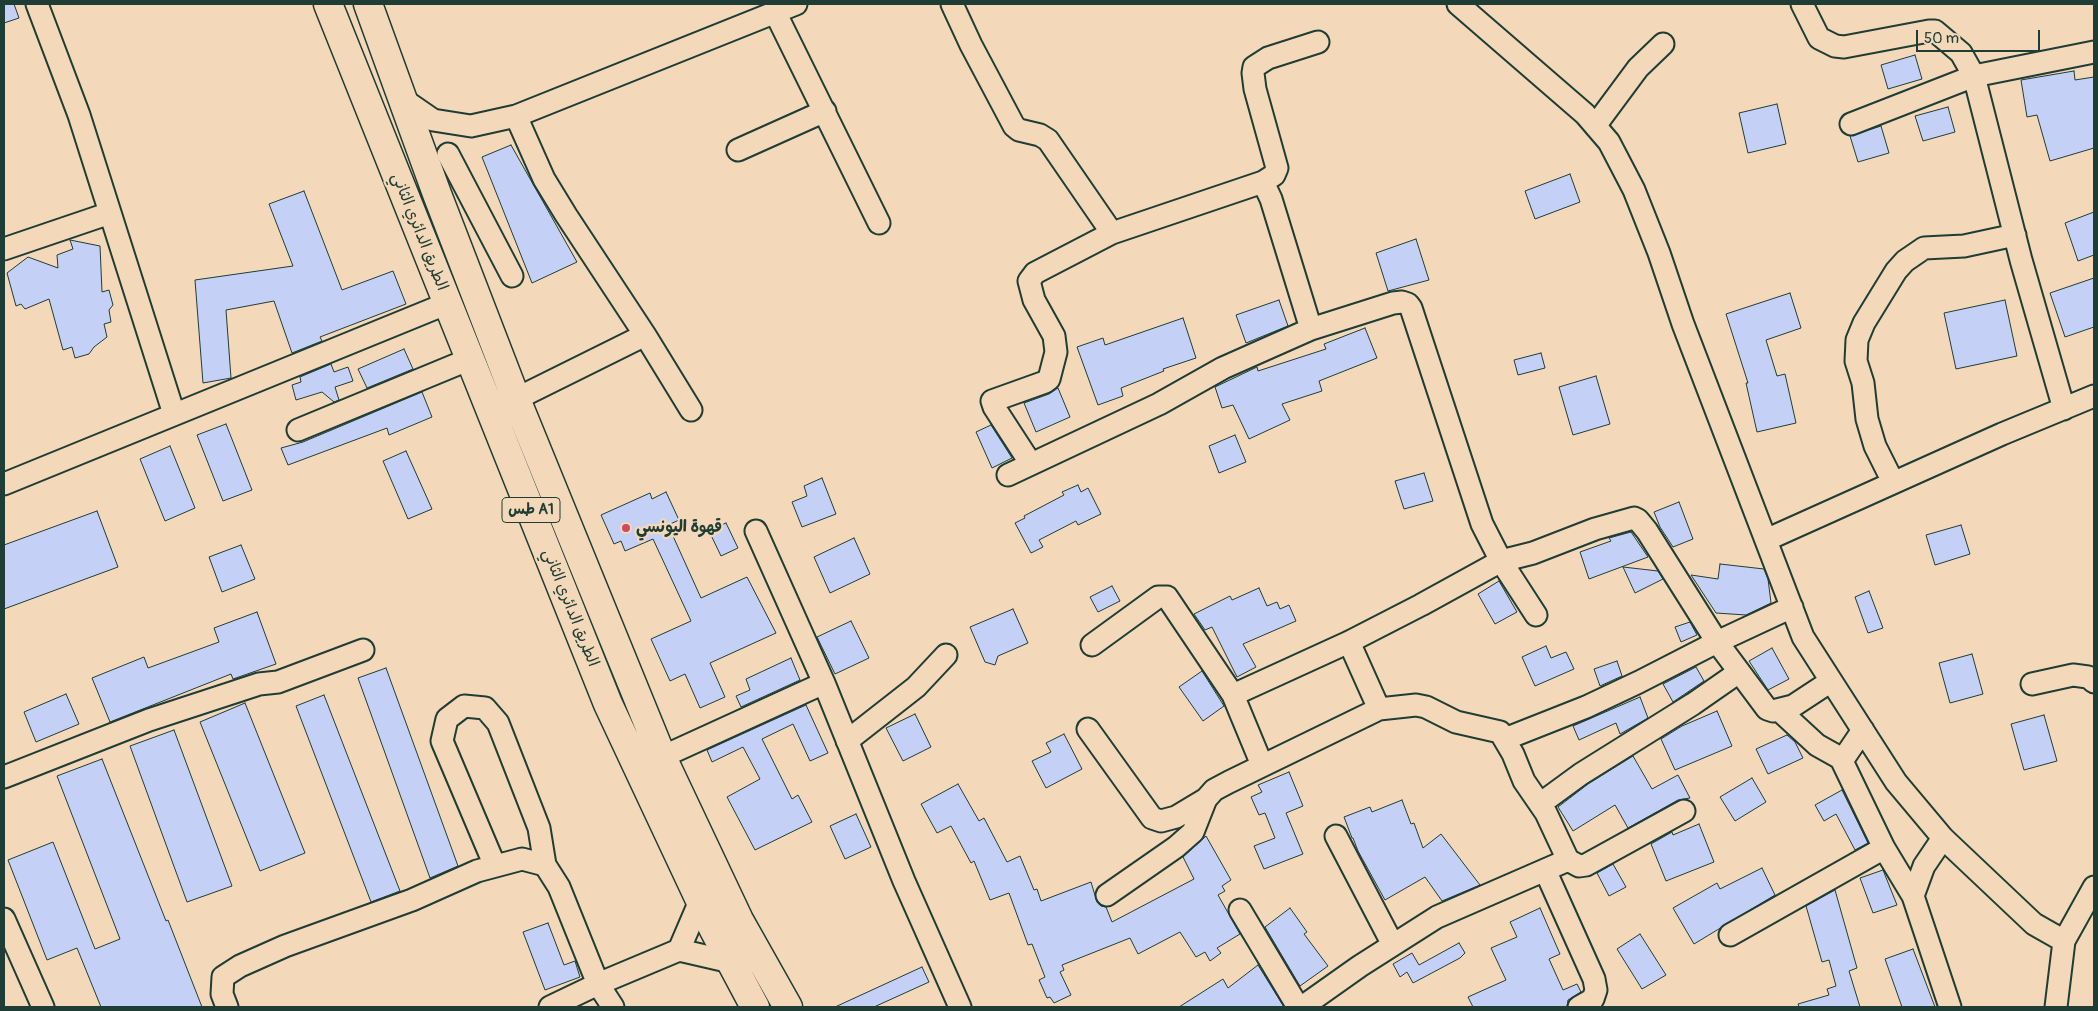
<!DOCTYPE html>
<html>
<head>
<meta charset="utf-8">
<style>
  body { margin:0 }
  #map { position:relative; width:2098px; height:1011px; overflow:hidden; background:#f3d8ba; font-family:Pangolin,sans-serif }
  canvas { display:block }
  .frame { position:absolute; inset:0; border:5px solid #1f3d34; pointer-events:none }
  .scale { position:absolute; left:1916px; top:30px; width:124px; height:22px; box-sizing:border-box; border:2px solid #1f3d34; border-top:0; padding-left:6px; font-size:15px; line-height:18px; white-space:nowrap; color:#1f3d34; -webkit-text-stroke:4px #f3d8ba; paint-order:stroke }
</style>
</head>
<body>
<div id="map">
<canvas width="2098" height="1011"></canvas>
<div class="frame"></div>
<div class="scale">50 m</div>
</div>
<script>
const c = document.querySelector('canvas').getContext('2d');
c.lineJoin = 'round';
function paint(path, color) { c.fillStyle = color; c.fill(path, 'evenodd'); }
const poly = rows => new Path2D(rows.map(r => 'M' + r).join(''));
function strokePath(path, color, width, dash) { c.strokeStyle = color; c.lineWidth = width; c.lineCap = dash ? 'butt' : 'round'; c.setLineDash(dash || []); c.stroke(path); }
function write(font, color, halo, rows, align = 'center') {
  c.font = font + ' Pangolin,"Playpen Sans Arabic",sans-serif'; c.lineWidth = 4.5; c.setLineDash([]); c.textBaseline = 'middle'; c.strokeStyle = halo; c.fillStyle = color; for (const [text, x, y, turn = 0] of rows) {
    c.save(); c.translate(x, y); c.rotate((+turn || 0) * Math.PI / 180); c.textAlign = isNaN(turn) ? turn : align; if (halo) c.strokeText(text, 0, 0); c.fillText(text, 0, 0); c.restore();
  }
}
const building = poly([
  [4,4,14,4,19,18,4,23,4,4],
  [1915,55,1922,79,1888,89,1881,65,1915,55],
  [2074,71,2075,80,2094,77,2094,148,2050,161,2037,115,2027,117,2021,80,2074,71],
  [1777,104,1786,144,1748,153,1739,113,1777,104],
  [1948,107,1955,132,1923,141,1915,116,1948,107],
  [1881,126,1889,153,1858,162,1850,136,1881,126],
  [511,145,577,262,532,283,482,157,511,145],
  [1570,174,1580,202,1535,219,1525,191,1570,174],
  [304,191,342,290,393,271,406,304,320,337,322,341,292,353,274,301,226,310,231,378,203,383,195,280,293,266,269,204,304,191],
  [2094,212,2094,255,2078,261,2065,223,2094,212],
  [1416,239,1429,280,1388,291,1376,253,1416,239],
  [70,240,100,246,102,292,109,290,113,305,109,310,111,322,104,324,107,337,94,347,89,354,75,358,72,347,63,350,49,299,25,309,21,304,16,306,7,273,28,257,58,268,57,255,73,249,70,240],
  [2094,278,2094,327,2065,337,2050,293,2094,278],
  [1790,293,1801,328,1766,340,1777,376,1785,374,1796,423,1757,432,1746,383,1748,383,1726,314,1790,293],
  [1279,300,1288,326,1246,343,1236,315,1279,300],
  [2005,300,2017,356,1956,369,1944,313,2005,300],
  [1183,318,1196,358,1163,369,1164,371,1121,388,1123,396,1098,405,1077,347,1103,338,1105,345,1183,318],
  [1365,328,1377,358,1319,381,1322,391,1282,404,1290,420,1249,439,1233,405,1222,408,1215,387,1257,367,1258,371,1326,349,1324,344,1365,328],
  [404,349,413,369,367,388,358,369,404,349],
  [1541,353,1545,368,1518,375,1514,360,1541,353],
  [331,364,334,372,348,367,353,381,335,387,339,400,334,402,322,392,296,400,292,385,301,382,300,377,331,364],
  [1596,376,1610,424,1573,435,1559,387,1596,376],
  [1058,388,1070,417,1036,432,1024,403,1049,394,1058,388],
  [422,392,432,417,389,435,387,428,288,465,281,448,303,442,422,392],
  [226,424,252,490,223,501,197,435,226,424],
  [991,425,1012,458,992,468,976,432,991,425],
  [1235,435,1246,462,1219,473,1209,446,1235,435],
  [170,446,195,508,165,521,140,459,170,446],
  [406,451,432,509,408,519,383,461,406,451],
  [1424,473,1433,501,1404,509,1395,481,1424,473],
  [822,478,836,514,802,527,792,502,807,496,804,486,822,478],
  [1078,485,1081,492,1088,488,1101,514,1078,525,1076,521,1039,540,1043,547,1031,553,1015,523,1025,518,1024,516,1064,495,1062,492,1078,485],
  [666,492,679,520,668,525,701,598,747,577,776,633,710,663,725,697,700,708,685,674,670,681,651,639,691,621,653,539,625,551,621,541,614,544,601,515,650,493,652,499,666,492],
  [1679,502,1693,539,1673,547,1660,527,1654,512,1679,502],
  [97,511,118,567,4,609,4,545,97,511],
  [726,523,738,548,721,556,709,531,726,523],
  [1961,525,1970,554,1935,565,1926,535,1961,525],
  [1631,532,1648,557,1589,579,1580,552,1611,541,1609,538,1631,532],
  [854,538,870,574,830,593,814,557,854,538],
  [241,545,255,579,222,592,209,557,241,545],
  [1720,564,1764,569,1768,579,1771,603,1746,615,1716,613,1691,575,1718,579,1720,564],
  [1623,567,1658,571,1663,579,1635,593,1623,567],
  [1499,581,1517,612,1495,624,1478,594,1499,581],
  [1112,586,1120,601,1098,612,1090,597,1112,586],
  [1259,588,1267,606,1277,602,1280,609,1289,605,1296,621,1243,644,1256,667,1237,677,1212,627,1205,630,1194,614,1230,596,1232,600,1259,588],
  [1869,591,1883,628,1868,633,1855,597,1869,591],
  [1013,609,1028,643,998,656,995,665,985,662,970,627,1013,609],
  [257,612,276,664,233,679,231,674,110,722,92,678,144,657,148,668,219,642,214,628,257,612],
  [851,621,869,658,835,674,817,637,851,621],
  [1690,622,1697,635,1681,642,1675,627,1690,622],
  [1546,646,1551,658,1566,652,1574,669,1535,686,1522,657,1546,646],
  [1772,648,1789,679,1768,690,1749,661,1772,648],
  [1972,654,1983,694,1950,703,1939,663,1972,654],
  [791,658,800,680,741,707,736,696,750,690,746,679,791,658],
  [1617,661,1622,676,1600,686,1594,669,1617,661],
  [1696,667,1704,681,1673,702,1663,684,1696,667],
  [386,668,458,866,430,878,358,678,386,668],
  [1202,671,1224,706,1203,721,1179,687,1202,671],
  [66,694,79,724,36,742,24,712,66,694],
  [324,695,400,891,371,902,296,706,324,695],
  [1640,697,1648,718,1620,734,1616,723,1579,740,1573,726,1640,697],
  [245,703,305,853,260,871,200,722,245,703],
  [806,705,828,753,810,761,793,724,762,739,792,799,798,795,812,822,755,850,727,797,760,779,743,747,712,762,707,750,806,705],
  [1717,711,1732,746,1675,770,1661,739,1682,726,1717,711],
  [915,714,931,747,903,761,886,728,915,714],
  [2044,715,2057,761,2024,770,2011,724,2044,715],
  [174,730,232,886,187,902,130,746,174,730],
  [1064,734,1082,769,1046,788,1032,761,1051,752,1046,743,1064,734],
  [1787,735,1795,742,1803,758,1768,774,1756,749,1787,735],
  [1633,756,1652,789,1678,775,1690,798,1678,800,1628,828,1615,805,1573,831,1558,807,1588,784,1633,756],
  [102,759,166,921,168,920,202,1007,101,1007,77,948,47,960,8,860,53,842,95,949,120,939,57,776,102,759],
  [1289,772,1303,806,1286,813,1303,854,1264,869,1254,846,1275,838,1265,813,1259,815,1251,797,1262,792,1258,785,1289,772],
  [1752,778,1766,802,1735,821,1720,797,1752,778],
  [958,784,979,821,984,818,1007,862,1020,856,1034,890,1037,889,1041,901,1091,882,1097,902,1101,906,1106,907,1112,922,1194,879,1183,857,1206,836,1231,880,1222,886,1225,891,1218,895,1240,934,1217,948,1221,953,1210,961,1205,952,1196,957,1180,932,1138,954,1130,938,1062,965,1064,970,1060,972,1071,995,1054,1003,1050,997,1047,998,1039,980,1045,977,1032,944,1028,945,1009,893,990,900,974,861,971,863,951,826,937,833,921,804,958,784],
  [1842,790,1868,843,1855,850,1836,814,1824,821,1815,805,1842,790],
  [1402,800,1411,824,1414,823,1423,848,1441,834,1480,885,1442,901,1425,877,1385,900,1358,851,1353,838,1352,838,1344,817,1370,807,1372,812,1402,800],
  [856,814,871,847,845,859,830,826,856,814],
  [1699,824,1714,862,1666,881,1651,844,1672,832,1673,835,1699,824],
  [1613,864,1626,887,1609,896,1597,873,1613,864],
  [1762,868,1775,895,1694,944,1673,908,1717,883,1720,889,1762,868],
  [1883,870,1897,905,1873,913,1860,878,1883,870],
  [1835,890,1857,968,1849,971,1860,1007,1799,1007,1798,1004,1829,995,1827,989,1836,986,1829,960,1822,962,1806,906,1835,890],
  [1290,908,1307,932,1304,934,1328,966,1300,986,1265,927,1290,908],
  [1540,908,1560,954,1549,959,1563,990,1577,984,1581,992,1568,1000,1567,1007,1473,1007,1468,997,1506,980,1491,948,1517,937,1510,922,1540,908],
  [548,923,564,965,575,961,580,977,545,990,523,932,548,923],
  [1640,934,1666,975,1642,989,1617,949,1640,934],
  [1459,943,1465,953,1460,958,1413,983,1407,972,1400,977,1393,964,1412,953,1419,965,1459,943],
  [1913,949,1935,1007,1902,1007,1885,959,1913,949],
  [1258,965,1284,1007,1179,1007,1223,979,1228,988,1258,965],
  [922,967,929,982,874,1007,835,1007,922,967]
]);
const minor = poly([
  [37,4,79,115,174,414],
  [952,4,971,45,1014,126,1019,130,1040,135,1048,140,1112,233,1263,182,1274,175,1277,168,1255,89,1253,73,1254,67,1268,58,1318,42],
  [1458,4,1585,114,1609,142,1634,190,1659,253,1683,324,1803,637,1896,782,1943,838,2034,924,2064,941],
  [1802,4,1819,38,1835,46,1844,47,1929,31,1935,31,1961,53,1974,76,2094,52],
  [775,12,879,223],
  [404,100,433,120,471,126,516,116,796,4],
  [516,116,544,179,566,215,645,335,691,410],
  [1851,124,1974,76,2021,260,2064,409],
  [1595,126,1638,68,1663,44],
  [738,150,825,111],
  [448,154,512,276],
  [1263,182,1271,199,1311,329],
  [4,249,110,213],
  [516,399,645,335],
  [298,430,470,359],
  [1031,464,994,407,992,401,1045,382,1049,379,1056,352,1054,336,1034,300,1029,281,1035,273,1112,233],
  [1008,475,1159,404,1223,368,1311,329,1393,303,1402,302,1408,304,1411,308,1482,524,1501,561,1536,615],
  [1893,482,1875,446,1867,419,1863,383,1856,361,1857,340,1864,323,1896,271,1905,261,1924,248,1964,246,2015,235],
  [4,484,448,303],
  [756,531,824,683,904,881,960,1007],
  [1766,540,2002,434,2094,396],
  [1349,642,1379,709,1416,705,1426,707,1456,722,1500,732,1513,754,1524,781,1546,813,1568,860,1579,866,1586,865,1684,811],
  [1092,645,1158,597,1167,597,1233,695,1349,642,1421,605,1501,561,1533,553,1595,529,1634,518,1638,520,1647,531,1717,642,1767,709,1773,711,1793,706,1831,681],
  [2032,684,2073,675,2088,677,2094,682],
  [1233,695,1262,765],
  [1779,710,1817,745,1842,759],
  [1088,729,1152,818,1161,821,1176,817,1206,799,1214,790,1229,782,1379,709],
  [1863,730,1842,761,1884,848,1913,896,1950,1007],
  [1505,739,1586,707,1639,682,1717,642,1792,607],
  [847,741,916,687,946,655],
  [662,757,824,683],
  [4,777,149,720,259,684,278,682,363,650],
  [1540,804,1581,774,1693,704,1739,672],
  [1336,836,1393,945],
  [495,866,442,741,447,719,464,706,485,708,498,723,539,828,545,865],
  [1545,870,1594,979,1596,990,1593,999,1579,1007],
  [1107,895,1176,847,1193,832,1206,799],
  [1913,896,1924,866,1943,838],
  [1240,910,1298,1007],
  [4,919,43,1007],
  [1730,935,1884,848],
  [679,950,700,901],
  [227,1007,222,994,223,977,240,966,285,946,412,900,477,871,522,859,545,865,559,887,598,984,613,1007],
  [550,1007,598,984,679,950,731,962],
  [1302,1007,1360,966,1437,917,1568,860],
  [2056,1007,2064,941,2094,887]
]);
const highway = poly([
  [328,4,608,704,714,930,755,1007],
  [368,4,437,194,516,399,662,757,739,920,788,1007]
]);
const markers = [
  [626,528,5,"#d1495b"]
];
const shields = [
  [531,510,58]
];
const shieldNames = [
  ["طس A1",531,510]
];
const streetNames = [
  ["الطريق الدائري الثاني",419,232,68],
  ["الطريق الدائري الثاني",570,608,68]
];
const poiNames = [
  ["قهوة اليونسي",636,528]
];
paint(building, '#c5d0f7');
strokePath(building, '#1f3d34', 1);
strokePath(minor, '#1f3d34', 25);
strokePath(highway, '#1f3d34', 31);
strokePath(minor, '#f3d8ba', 21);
strokePath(highway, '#f3d8ba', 28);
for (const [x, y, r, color] of markers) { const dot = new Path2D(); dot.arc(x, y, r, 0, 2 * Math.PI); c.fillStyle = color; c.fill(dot); strokePath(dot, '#f3d8ba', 2); }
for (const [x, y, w] of shields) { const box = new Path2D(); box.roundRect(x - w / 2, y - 12.5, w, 25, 4); c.fillStyle = '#f3d8ba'; c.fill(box); strokePath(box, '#1f3d34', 1); }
write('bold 15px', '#1f3d34', null, shieldNames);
write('16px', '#1f3d34', '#f3d8ba', streetNames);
write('bold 16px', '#1f3d34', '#f3d8ba', poiNames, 'left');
</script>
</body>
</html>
